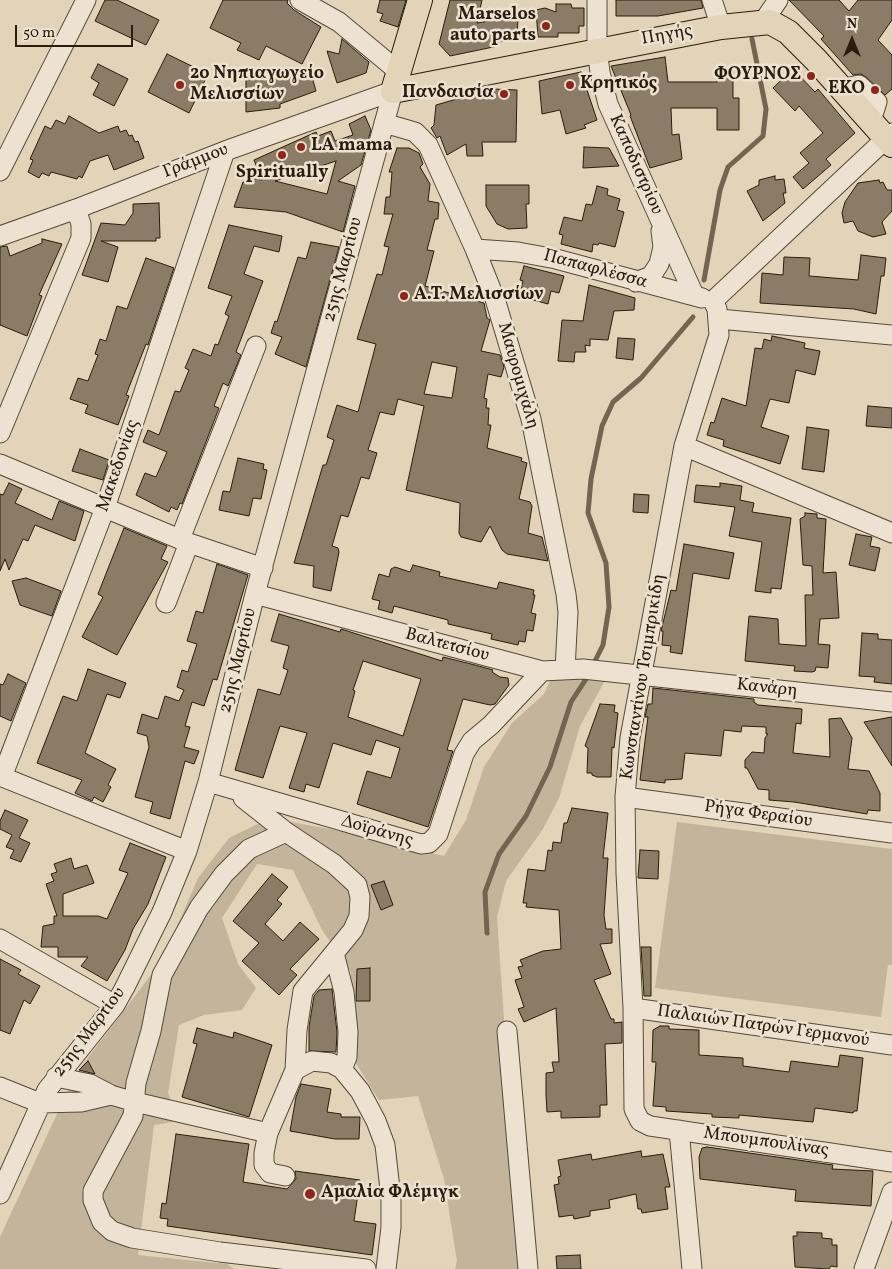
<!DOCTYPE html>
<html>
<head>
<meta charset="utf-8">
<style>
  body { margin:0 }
  #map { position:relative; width:892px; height:1269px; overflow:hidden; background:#e3d3b8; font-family:Vollkorn,serif }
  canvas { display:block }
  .north { position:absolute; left:827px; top:15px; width:50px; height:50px; -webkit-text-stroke:4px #ede2d1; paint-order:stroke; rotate:0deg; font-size:14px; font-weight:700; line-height:20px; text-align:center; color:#291d0d }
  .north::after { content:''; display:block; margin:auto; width:18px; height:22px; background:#291d0d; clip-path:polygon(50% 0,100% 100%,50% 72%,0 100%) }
  .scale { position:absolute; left:15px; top:25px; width:118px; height:22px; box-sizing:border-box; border:2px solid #291d0d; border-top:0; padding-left:6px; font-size:15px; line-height:18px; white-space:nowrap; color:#291d0d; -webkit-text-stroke:4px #ede2d1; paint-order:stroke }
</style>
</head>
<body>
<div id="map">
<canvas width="892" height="1269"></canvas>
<div class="north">N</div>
<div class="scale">50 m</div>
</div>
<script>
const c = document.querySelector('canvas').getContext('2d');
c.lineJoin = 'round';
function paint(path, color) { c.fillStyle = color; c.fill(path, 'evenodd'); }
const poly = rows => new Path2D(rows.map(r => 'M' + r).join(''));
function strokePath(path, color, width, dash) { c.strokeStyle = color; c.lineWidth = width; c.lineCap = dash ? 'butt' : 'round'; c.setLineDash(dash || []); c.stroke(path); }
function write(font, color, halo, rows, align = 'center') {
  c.font = font + ' Vollkorn,serif'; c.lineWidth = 5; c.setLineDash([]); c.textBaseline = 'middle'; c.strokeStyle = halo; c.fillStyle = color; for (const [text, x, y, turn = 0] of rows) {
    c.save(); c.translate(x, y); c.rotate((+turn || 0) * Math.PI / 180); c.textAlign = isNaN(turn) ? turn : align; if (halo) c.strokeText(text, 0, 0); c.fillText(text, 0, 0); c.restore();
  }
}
const green = poly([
  [553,675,608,675,580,726,559,798,543,829,506,881,497,917,521,1269,455,1269,457,1261,444,1179,418,1096,379,1100,352,1057,351,972,322,930,293,870,257,864,222,918,238,964,256,988,242,1010,204,1015,179,1025,168,1093,179,1121,154,1125,138,1255,227,1264,234,1269,0,1269,0,1237,75,1075,163,959,198,878,229,838,270,818,329,829,444,856,466,820,484,767,512,723,544,694],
  [677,822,892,849,892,965,888,965,881,1017,655,988]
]);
const stream = poly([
  [704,280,720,190,728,167,763,136,766,109,752,39],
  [593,665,603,645,609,607,606,563,588,513,591,479,602,426,613,402,641,378,693,317],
  [487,933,485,892,499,854,526,816,550,767,571,702,590,673]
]);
const building = poly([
  [105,0,117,0,159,20,146,45,95,21,105,0],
  [223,0,288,0,287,3,294,10,321,27,302,64,266,46,259,60,237,50,241,43,210,28,223,0],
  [380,0,406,0,398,27,380,21,383,14,377,12,380,0],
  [450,0,482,0,477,23,518,16,517,41,500,41,498,46,450,56,439,44,450,0],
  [616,0,701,0,703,8,658,16,616,16,616,0],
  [789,0,839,0,849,11,858,0,892,0,892,20,878,40,892,55,892,89,885,95,866,77,861,74,853,75,821,39,824,36,789,0],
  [556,4,571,4,572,8,584,8,584,26,579,26,579,33,558,33,558,37,538,37,536,10,545,8,556,12,556,4],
  [342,39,369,62,366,73,337,83,327,51,339,54,342,39],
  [167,54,208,74,189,113,148,92,167,54],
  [665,57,668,82,717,82,717,71,733,71,733,98,739,98,739,130,717,130,717,108,671,108,672,135,679,134,682,159,650,168,630,116,631,115,611,66,665,57],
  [98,64,128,79,114,106,93,95,99,83,91,78,98,64],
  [793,69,815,92,818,89,855,133,826,159,831,165,803,189,793,177,809,163,800,153,823,133,799,106,795,111,773,88,793,69],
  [581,72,597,120,584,125,586,128,566,134,560,110,542,114,539,81,581,72],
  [312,77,316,91,280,104,280,108,246,112,246,78,312,77],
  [492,89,517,90,516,142,482,142,483,156,467,156,466,144,447,155,440,136,437,138,431,128,434,125,436,105,492,89],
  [69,116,99,133,118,126,120,132,126,130,129,136,132,135,135,142,138,141,144,158,114,170,108,155,90,161,82,178,79,176,77,179,51,172,49,176,42,173,39,178,28,172,33,160,30,159,45,126,51,129,56,120,65,124,69,116],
  [365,116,371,130,361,165,338,181,355,186,343,232,286,212,234,207,243,182,251,182,251,178,262,180,254,160,316,132,318,136,331,131,335,141,353,135,349,124,365,116],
  [336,161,327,194,275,181,336,161],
  [584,147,609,148,619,166,583,168,584,147],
  [397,148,409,148,419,153,423,164,420,167,430,184,428,201,439,203,438,219,435,219,427,250,434,251,425,286,484,303,487,318,490,320,481,351,500,355,504,367,501,377,488,374,484,398,487,399,486,408,489,408,488,425,491,425,487,448,522,458,521,461,527,463,519,499,530,502,532,506,528,533,542,537,548,561,507,554,502,550,490,526,481,542,461,537,459,533,460,503,406,490,424,406,398,399,394,415,380,412,368,450,377,453,369,479,361,477,348,517,341,515,332,546,338,548,339,552,331,591,313,587,314,566,294,563,323,465,326,465,334,440,327,437,337,405,358,412,376,344,357,339,377,274,382,275,389,247,384,246,393,214,384,214,386,197,390,197,392,172,389,172,397,148],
  [432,362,457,367,452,398,424,394,432,362],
  [775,176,775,180,784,179,786,193,783,193,785,203,763,221,747,191,759,185,759,180,775,176],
  [879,180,880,183,883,182,887,190,892,190,892,211,882,222,886,234,873,237,858,231,853,221,844,223,842,213,845,202,858,183,879,180],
  [486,185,529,185,529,204,526,204,527,228,508,229,497,224,486,206,486,185],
  [597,186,608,189,607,195,620,199,617,210,624,212,615,247,599,243,598,245,593,244,592,252,561,244,563,235,559,234,564,217,582,221,586,204,592,205,597,186],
  [159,203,160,238,156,238,156,241,101,241,118,247,108,282,82,275,101,223,125,225,133,213,133,204,159,203],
  [229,225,282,236,279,252,254,246,244,274,263,281,236,352,241,355,228,386,223,383,214,406,219,408,182,504,180,503,177,510,171,507,169,512,136,495,145,473,156,477,167,452,143,442,148,430,159,435,175,391,180,392,189,370,185,368,193,349,211,356,215,344,218,345,229,316,225,314,232,296,208,288,229,225],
  [42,239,62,244,39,295,42,296,27,336,0,325,0,247,7,246,10,256,42,243,42,239],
  [311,242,339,247,306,367,275,354,282,337,271,333,275,321,277,322,298,257,306,259,311,242],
  [861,255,886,258,884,276,881,276,876,314,854,309,760,303,762,273,783,275,784,257,810,258,809,276,858,280,861,255],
  [146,258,174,268,148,345,146,344,126,395,129,396,118,425,85,413,88,405,70,399,78,378,88,381,98,355,95,354,100,339,106,341,117,306,127,309,146,258],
  [524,266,564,276,559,293,551,291,548,304,526,298,527,291,521,289,523,281,520,280,524,266],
  [589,285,635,298,634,310,614,311,608,340,590,339,590,346,585,345,586,352,575,352,574,362,558,361,562,320,583,321,589,285],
  [772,336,805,343,804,348,820,351,815,375,796,370,789,403,770,399,761,427,789,436,780,464,723,446,724,440,707,435,711,422,714,423,722,398,746,406,755,348,762,349,764,339,771,341,772,336],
  [618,338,635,339,633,360,616,358,618,338],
  [868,406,892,408,892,428,866,426,868,406],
  [807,427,829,430,824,472,802,469,807,427],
  [80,449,109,460,103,480,72,471,80,449],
  [238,458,264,464,263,469,267,470,261,499,253,498,249,516,219,510,223,491,230,492,238,458],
  [9,483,22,489,15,503,52,520,59,501,84,511,75,541,35,525,28,541,23,539,9,570,5,559,0,571,0,494,3,495,9,483],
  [720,483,742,486,740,500,754,503,752,512,791,518,781,589,771,588,771,593,755,591,762,542,729,536,735,507,694,502,696,485,720,487,720,483],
  [634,494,649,495,648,513,633,512,634,494],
  [805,513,817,514,817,518,826,519,823,573,836,572,839,618,820,619,818,644,830,645,828,668,816,667,815,671,812,672,794,671,795,666,745,661,749,616,778,619,779,644,806,646,805,595,813,595,812,566,803,565,800,519,805,516,805,513],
  [124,528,167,546,161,559,168,562,117,655,82,637,103,597,98,594,124,528],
  [856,534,872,537,870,546,880,548,875,571,849,565,856,534],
  [684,544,734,553,729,579,693,573,682,654,670,652,671,646,662,645,663,631,661,631,671,590,676,591,684,544],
  [217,564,248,575,217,680,213,679,204,706,192,702,185,726,190,727,184,747,199,751,194,764,185,761,170,819,150,813,153,802,135,797,149,747,147,736,137,733,142,714,158,719,165,696,179,701,184,690,177,687,182,670,188,672,197,644,187,641,196,611,203,613,217,564],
  [413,565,440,572,439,576,497,589,499,582,534,590,533,595,535,595,531,613,536,614,533,631,527,630,525,642,519,641,518,645,491,639,492,634,448,624,448,620,394,606,392,613,378,609,380,601,372,599,379,574,389,577,391,569,395,567,410,572,413,565],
  [26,578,61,591,52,616,20,605,12,581,26,578],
  [279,614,340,632,341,629,442,661,443,657,475,665,493,670,492,672,500,677,508,678,509,685,495,704,490,705,463,699,447,750,453,751,428,827,357,804,367,771,391,778,400,748,376,740,371,755,333,743,319,788,306,784,304,792,289,788,307,733,280,726,263,778,235,770,258,689,280,695,288,670,283,668,289,646,271,641,279,614],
  [363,661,421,679,403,736,348,717,355,691,353,690,363,661],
  [862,633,878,634,878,639,892,640,892,684,874,682,875,677,859,676,862,633],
  [88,669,126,683,120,698,107,694,85,753,116,769,108,785,111,787,103,802,94,797,92,801,75,793,82,780,37,763,63,696,77,701,88,669],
  [8,674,26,683,11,721,0,716,0,684,3,685,8,674],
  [653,688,754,699,754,702,758,705,802,709,801,724,796,723,793,753,830,757,829,719,841,718,852,738,848,769,869,771,880,793,880,811,868,810,867,814,794,802,769,800,769,790,758,789,747,768,745,768,745,760,752,752,764,753,765,738,768,734,766,734,766,727,742,726,741,732,724,730,721,756,685,753,682,779,665,780,665,783,640,780,648,717,645,717,648,704,652,704,653,688],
  [600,704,615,705,614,712,618,713,614,748,612,747,611,777,597,777,592,775,592,773,587,773,588,748,585,746,600,704],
  [892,717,892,766,864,722,892,717],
  [572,808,608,813,603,858,608,858,604,915,606,929,612,929,612,943,600,944,611,974,594,980,611,1019,614,1019,614,1023,622,1022,622,1043,605,1044,607,1105,600,1105,600,1117,561,1118,561,1111,547,1112,546,1095,546,1073,554,1072,552,1062,559,1062,556,1008,524,1022,518,1009,524,1007,515,980,522,978,518,967,523,966,520,960,543,951,561,949,559,910,526,907,527,903,523,903,528,869,545,871,548,850,552,851,553,842,561,843,564,823,567,823,572,808],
  [5,810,28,820,19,838,30,843,21,862,10,858,14,850,6,847,12,835,0,829,0,821,5,810],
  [130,843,166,857,148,904,133,929,125,950,107,981,81,966,88,957,58,957,58,947,41,947,43,926,54,924,54,916,57,916,46,884,54,881,51,874,57,872,54,864,71,858,74,869,87,865,94,883,63,894,63,916,98,916,107,919,128,873,119,870,130,843],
  [640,850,659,851,658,879,638,878,640,850],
  [272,874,288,887,277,900,282,904,265,924,283,941,300,922,319,939,290,969,297,975,279,995,242,961,259,943,233,921,272,874],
  [384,881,393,905,381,910,371,885,384,881],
  [641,947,651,947,651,996,644,996,641,947],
  [0,959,21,970,18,974,40,986,30,1004,24,1000,10,1034,0,1030,0,959],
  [370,968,370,1001,356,1001,357,969,370,968],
  [332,989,337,1032,336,1052,309,1051,309,1027,314,996,319,990,332,989],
  [660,1026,669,1026,669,1029,699,1030,699,1055,743,1058,743,1066,789,1072,791,1061,838,1067,840,1055,863,1058,857,1111,854,1111,853,1113,815,1108,813,1122,739,1115,739,1118,712,1117,712,1114,666,1111,666,1107,653,1106,656,1062,652,1062,653,1030,660,1026],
  [197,1028,233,1038,234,1032,272,1045,249,1117,182,1097,197,1044,193,1043,197,1028],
  [88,1061,95,1074,79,1070,88,1061],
  [301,1084,331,1089,327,1112,341,1114,341,1117,360,1117,359,1139,335,1139,290,1131,296,1097,301,1084],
  [176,1134,249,1144,243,1182,287,1189,296,1179,295,1171,360,1180,354,1221,376,1224,372,1255,167,1226,168,1219,160,1218,162,1203,166,1204,176,1134],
  [707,1147,833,1165,832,1169,873,1171,871,1206,795,1201,796,1190,700,1179,699,1157,702,1148,707,1147],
  [641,1151,642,1157,663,1154,670,1187,665,1187,668,1209,642,1213,641,1209,638,1209,636,1194,609,1200,610,1208,590,1211,590,1216,574,1219,573,1215,559,1217,554,1185,559,1184,558,1177,561,1176,558,1160,591,1154,592,1160,641,1151],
  [797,1232,822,1233,822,1238,832,1239,832,1245,837,1245,837,1267,831,1266,829,1269,795,1267,793,1236,797,1236,797,1232],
  [580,1255,581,1269,557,1269,556,1256,580,1255]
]);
const minor = poly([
  [300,0,339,22,398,71],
  [597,0,597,49,600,72,608,104,694,295],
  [712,0,721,27],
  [763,22,778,0],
  [842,89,859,85,877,102,871,121],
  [384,123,415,132,428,145,475,249,495,299,531,419,566,594,568,612,565,670],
  [0,171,86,0],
  [0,236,76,209,225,151,393,91],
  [475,249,518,252,556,259,702,298],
  [636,282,651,276,659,264,663,247,661,231],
  [713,301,717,309,719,335,684,446,630,738,625,797,626,873,633,1008,634,1109,640,1121,650,1126,892,1162],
  [713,301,892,133],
  [719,319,892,335],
  [0,433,81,238,81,224,76,209],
  [684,446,892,533],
  [0,464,189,543,263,568],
  [180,539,256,346],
  [255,594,542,671,583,669,892,702],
  [166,603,189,543],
  [0,776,187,851],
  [2,777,105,508,225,151],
  [208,782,421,844,429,843,438,834,464,754,472,741,491,725,542,671],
  [625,797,892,833],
  [243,798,286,832,334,864,357,885,360,897,359,916,353,930,303,991,297,1030,295,1070],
  [286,832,249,849,224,874,199,908,162,975,151,1031,136,1083,133,1116,93,1191,93,1200,102,1222,112,1231,132,1238,220,1252,366,1269],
  [0,939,115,1005],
  [334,953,344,992,348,1032,347,1057,342,1069],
  [633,1008,892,1045],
  [507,1031,528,1269],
  [56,1077,90,1084,111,1095,135,1102,268,1133],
  [0,1087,40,1103,81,1102,111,1095],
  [679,1130,692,1269],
  [285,1176,270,1173,264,1165,264,1153,268,1133,295,1070,312,1061,331,1063,342,1069,360,1091,376,1121,385,1145,391,1198,391,1227,386,1269],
  [0,1194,47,1090,115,1005,125,987,162,912,187,851,208,782,255,594,393,91],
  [864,1269,892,1192]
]);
const major = poly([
  [420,0,393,91,721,27,770,22,788,32,816,60,892,145]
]);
const markers = [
  [546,26,5,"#8f2418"],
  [811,76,5,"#8f2418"],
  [180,85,5,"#8f2418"],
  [570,85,5,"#8f2418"],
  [875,90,5,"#8f2418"],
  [504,94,5,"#8f2418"],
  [301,147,5,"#8f2418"],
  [282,155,5,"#8f2418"],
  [404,296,5,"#8f2418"],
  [310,1194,6,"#8f2418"]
];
const poiNames = [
  ["Marselos",536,16,"right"],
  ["auto parts",536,37,"right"],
  ["2ο Νηπιαγωγείο",190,75],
  ["Μελισσίων",190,96],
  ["ΦΟΥΡΝΟΣ",801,76,"right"],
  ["Κρητικός",580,85],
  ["EKO",865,90,"right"],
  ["Πανδαισία",494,94,"right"],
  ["LA mama",311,147],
  ["Spiritually",282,174,"center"],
  ["Α.Τ. Μελισσίων",414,296],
  ["Αμαλία Φλέμιγκ",321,1194]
];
const streetNames = [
  ["Πηγής",667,36,-10],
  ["Γράμμου",196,162,-21],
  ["Καποδιστρίου",635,165,66],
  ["25ης Μαρτίου",344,270,-75],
  ["Παπαφλέσσα",595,270,15],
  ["Μαυρομιχάλη",517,376,74],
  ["Μακεδονίας",119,466,-71],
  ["Βαλτετσίου",447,646,15],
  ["25ης Μαρτίου",239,661,-76],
  ["Κωνσταντίνου Τσιμπρικίδη",644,677,-81],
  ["Κανάρη",767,689,6],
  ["Ρήγα Φεραίου",758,815,8],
  ["Δοϊράνης",377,832,16],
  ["Παλαιών Πατρών Γερμανού",763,1027,8],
  ["25ης Μαρτίου",90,1033,-53],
  ["Μπουμπουλίνας",766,1143,8]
];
paint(green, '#c3b49b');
strokePath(stream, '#736551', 5);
paint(building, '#8a7c66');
strokePath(building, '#291d0d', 1);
strokePath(minor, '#584a38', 21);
strokePath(major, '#291d0d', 26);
strokePath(minor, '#ede2d1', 19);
strokePath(major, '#e3d3b8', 24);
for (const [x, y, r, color] of markers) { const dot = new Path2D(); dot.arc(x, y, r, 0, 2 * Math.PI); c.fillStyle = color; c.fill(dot); strokePath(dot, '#ede2d1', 2); }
write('bold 18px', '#291d0d', '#ede2d1', poiNames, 'left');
write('18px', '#291d0d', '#ede2d1', streetNames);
</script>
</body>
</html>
